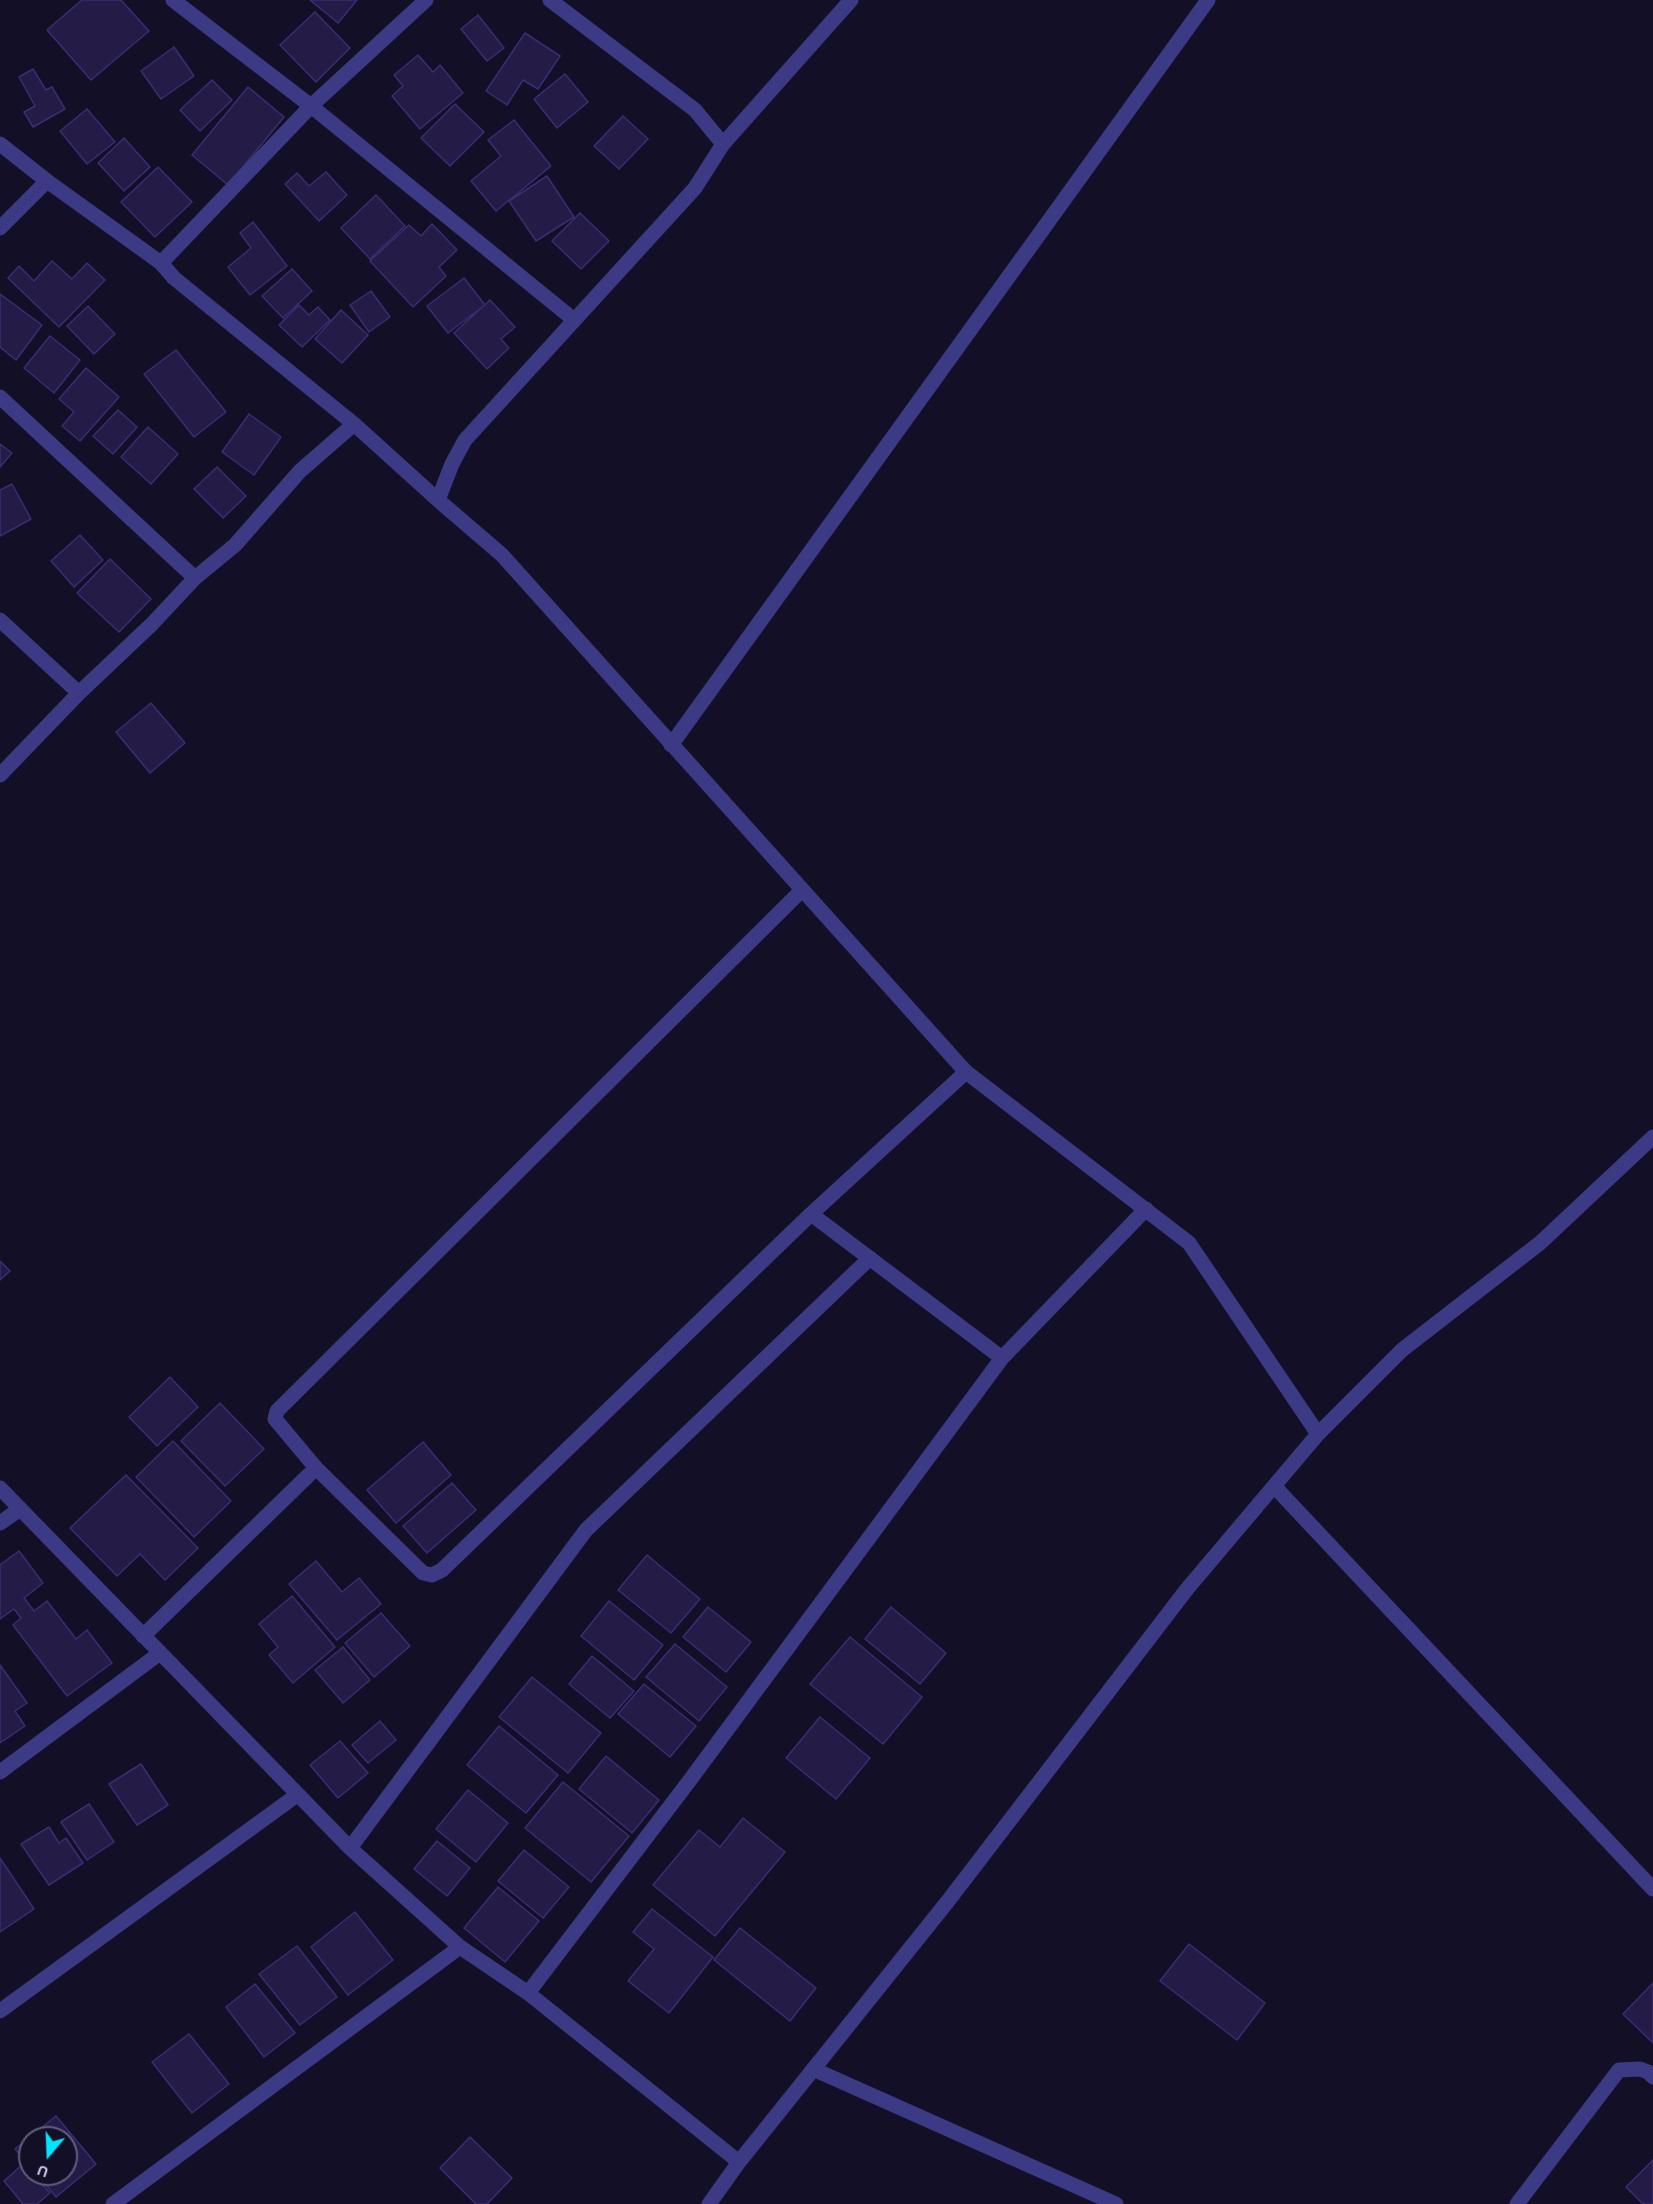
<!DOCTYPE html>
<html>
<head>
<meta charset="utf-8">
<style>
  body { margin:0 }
  #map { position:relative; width:1653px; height:2204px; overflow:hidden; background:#130f26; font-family:Karla,sans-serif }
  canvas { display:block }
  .north { position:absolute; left:18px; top:2126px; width:60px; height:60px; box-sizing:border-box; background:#130f26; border:2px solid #625e7d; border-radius:50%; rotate:199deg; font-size:16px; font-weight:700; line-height:24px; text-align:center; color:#d9d4ff }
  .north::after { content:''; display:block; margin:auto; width:21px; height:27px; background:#00e5ff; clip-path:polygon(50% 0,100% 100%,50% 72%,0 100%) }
</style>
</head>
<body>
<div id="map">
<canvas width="1653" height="2204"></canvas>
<div class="north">U</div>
</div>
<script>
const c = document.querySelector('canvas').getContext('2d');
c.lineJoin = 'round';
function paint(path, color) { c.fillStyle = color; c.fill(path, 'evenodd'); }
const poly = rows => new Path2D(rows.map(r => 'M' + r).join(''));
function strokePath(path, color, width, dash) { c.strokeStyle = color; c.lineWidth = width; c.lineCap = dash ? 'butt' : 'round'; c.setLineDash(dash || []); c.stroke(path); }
const building = poly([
  [82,0,121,0,149,31,91,80,47,30,82,0],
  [310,0,357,0,338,23,310,0],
  [315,12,350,48,316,82,280,45,315,12],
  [478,15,504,48,487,61,461,29,478,15],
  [525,33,560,56,538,89,523,80,507,105,486,91,525,33],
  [174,47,194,76,161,99,141,71,174,47],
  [418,55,433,72,440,65,463,93,420,129,392,96,403,86,394,75,418,55],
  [33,69,46,90,52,87,65,109,33,127,24,112,35,106,19,77,33,69],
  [565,74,588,102,557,128,534,99,565,74],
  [212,80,232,100,200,131,180,110,212,80],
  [248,87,284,117,228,185,192,155,248,87],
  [455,104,484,132,450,166,421,138,455,104],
  [87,109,115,142,87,164,60,131,87,109],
  [623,116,648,139,619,169,594,146,623,116],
  [514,120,551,166,496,211,471,181,501,156,488,140,514,120],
  [124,138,150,167,124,191,98,163,124,138],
  [158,167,192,202,155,237,121,202,158,167],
  [326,172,347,195,319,221,285,184,297,173,309,186,326,172],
  [547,176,574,217,536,241,509,201,547,176],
  [376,195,405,226,370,259,341,228,376,195],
  [580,213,609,241,581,269,552,241,580,213],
  [253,222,287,266,250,295,228,267,251,248,240,233,253,222],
  [432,224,457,250,439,267,446,276,413,307,370,261,409,225,421,236,432,224],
  [52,261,72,279,87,263,105,280,59,327,8,278,19,266,34,281,52,261],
  [292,269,312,291,283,318,262,296,292,269],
  [464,278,485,305,448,333,427,306,464,278],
  [371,291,390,317,369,332,350,305,371,291],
  [0,294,42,325,16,360,0,347,0,294],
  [490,300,515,327,501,339,509,348,487,369,454,333,490,300],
  [299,305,309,315,318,307,330,320,302,347,279,325,299,305],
  [88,306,115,334,94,354,67,326,88,306],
  [341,310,368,335,342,363,315,339,341,310],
  [50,336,80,360,54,393,24,368,50,336],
  [176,350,226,412,194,437,144,374,176,350],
  [86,368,119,397,80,441,62,426,74,412,59,399,86,368],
  [118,410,137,427,113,454,93,436,118,410],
  [249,414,281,437,254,475,222,452,249,414],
  [148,427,178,454,151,484,121,457,148,427],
  [0,444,12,453,0,467,0,444],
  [217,467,246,496,223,518,194,489,217,467],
  [12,484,31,519,0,536,0,490,12,484],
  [80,535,103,560,74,587,51,561,80,535],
  [110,559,151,599,119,632,77,593,110,559],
  [151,703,185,743,150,773,116,732,151,703],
  [0,1261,10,1271,0,1280,0,1261],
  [170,1377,198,1407,157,1446,129,1417,170,1377],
  [220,1403,264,1449,225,1486,181,1441,220,1403],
  [173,1441,231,1501,194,1537,136,1477,173,1441],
  [423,1442,451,1475,396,1523,367,1490,423,1442],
  [126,1475,198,1548,165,1580,140,1554,117,1576,70,1528,126,1475],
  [452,1483,476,1510,427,1553,403,1526,452,1483],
  [19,1551,43,1583,24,1598,34,1611,47,1601,76,1639,87,1630,112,1663,67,1696,13,1625,21,1618,14,1609,0,1619,0,1565,19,1551],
  [647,1555,700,1599,671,1633,618,1590,647,1555],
  [316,1561,342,1592,359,1578,381,1604,337,1640,289,1584,316,1561],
  [292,1596,335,1647,293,1683,269,1655,278,1647,259,1624,292,1596],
  [609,1601,663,1645,634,1680,581,1636,609,1601],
  [708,1607,751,1642,726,1672,683,1637,708,1607],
  [891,1607,946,1653,920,1684,865,1639,891,1607],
  [381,1613,410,1646,374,1677,345,1643,381,1613],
  [850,1637,922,1697,883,1744,810,1684,850,1637],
  [675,1644,727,1687,699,1721,646,1677,675,1644],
  [343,1647,370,1680,343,1703,315,1670,343,1647],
  [592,1656,634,1691,610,1718,569,1684,592,1656],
  [0,1665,27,1703,15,1711,25,1726,0,1743,0,1665],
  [532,1677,601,1733,568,1773,499,1717,532,1677],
  [644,1684,696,1726,670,1757,618,1714,644,1684],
  [820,1717,870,1758,836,1799,786,1758,820,1717],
  [380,1721,396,1740,368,1763,352,1745,380,1721],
  [499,1726,558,1775,526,1813,467,1765,499,1726],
  [340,1741,368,1773,338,1798,310,1765,340,1741],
  [606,1756,659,1800,632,1833,579,1789,606,1756],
  [141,1764,168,1805,137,1825,109,1784,141,1764],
  [563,1782,629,1836,591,1882,525,1828,563,1782],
  [468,1790,508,1823,476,1862,436,1829,468,1790],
  [89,1804,114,1842,87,1860,61,1822,89,1804],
  [743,1818,785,1852,715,1936,653,1885,699,1830,720,1847,743,1818],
  [49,1827,59,1843,66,1838,83,1863,49,1885,21,1844,49,1827],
  [437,1841,470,1868,447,1896,414,1869,437,1841],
  [524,1850,569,1887,543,1918,498,1881,524,1850],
  [0,1858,34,1909,0,1932,0,1858],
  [498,1887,539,1921,505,1962,464,1928,498,1887],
  [652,1909,713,1957,669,2013,628,1981,654,1949,633,1932,652,1909],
  [355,1912,393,1960,348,1995,311,1947,355,1912],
  [740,1928,816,1988,790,2021,714,1960,740,1928],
  [1189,1944,1265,2003,1237,2040,1160,1981,1189,1944],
  [297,1946,337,1997,300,2025,259,1974,297,1946],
  [1653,1983,1653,2043,1623,2014,1653,1983],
  [255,1984,295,2033,264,2057,226,2007,255,1984],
  [189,2034,229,2084,192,2113,152,2062,189,2034],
  [56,2116,96,2164,56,2197,37,2174,66,2174,66,2138,30,2138,30,2166,15,2149,56,2116],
  [470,2137,512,2178,487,2204,476,2204,440,2168,470,2137],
  [1653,2160,1653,2204,1643,2204,1626,2187,1653,2160],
  [24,2163,30,2170,30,2174,33,2174,50,2193,37,2204,23,2204,4,2181,24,2163]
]);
const minor = poly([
  [173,0,311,106,573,319],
  [550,0,695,110,723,144],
  [0,144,47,181,161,263,174,278,354,424,438,500,502,555,966,1072,1189,1243,1318,1434],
  [0,228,47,181],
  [161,263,311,106,426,0],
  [0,397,195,578],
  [438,500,452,464,465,440,695,188,723,144,851,0],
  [0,620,79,693],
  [671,745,1208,0],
  [0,775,79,693,152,624,195,578,235,545,300,471,354,424],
  [802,890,277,1411,275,1419,316,1468,423,1573,432,1575,442,1570,811,1214,966,1072],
  [811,1214,1002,1358],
  [1274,1486,1653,1889],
  [0,1488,350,1848,460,1947,528,1993,739,2162],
  [0,1523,20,1509],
  [143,1636,316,1468],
  [0,1772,160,1653],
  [350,1848,586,1530,870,1258],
  [528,1993,690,1780,1002,1358,1146,1209],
  [0,2011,297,1795],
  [813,2069,1116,2204],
  [113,2204,460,1947],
  [709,2204,739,2162,948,1901,1187,1589,1318,1434,1402,1350,1540,1243,1653,1137],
  [1517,2204,1619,2070,1640,2069,1648,2072,1653,2077]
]);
paint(building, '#241b47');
strokePath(building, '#3b2d73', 1.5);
strokePath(minor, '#3d3a85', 15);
</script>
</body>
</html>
